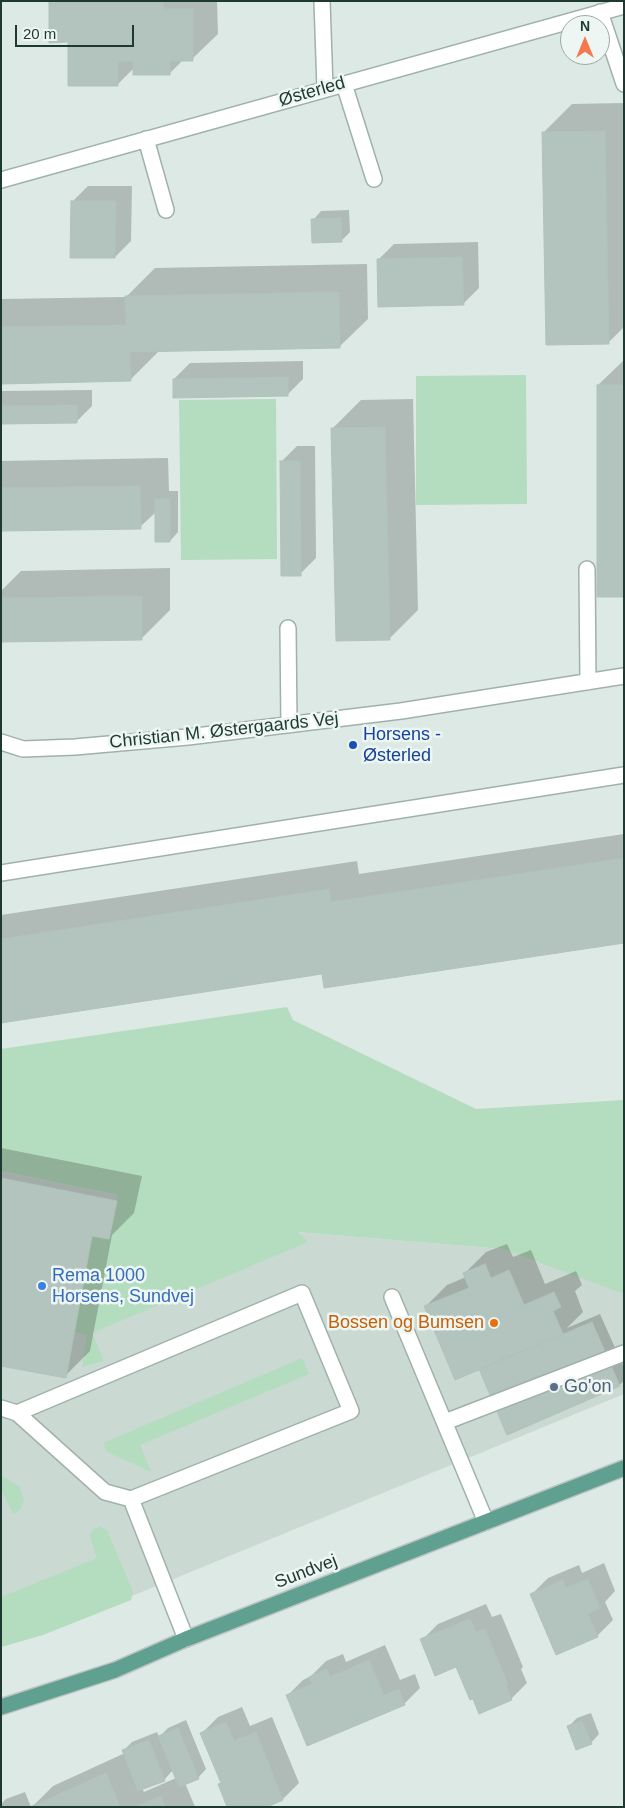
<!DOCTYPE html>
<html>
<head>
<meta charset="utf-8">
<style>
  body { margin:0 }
  #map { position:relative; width:625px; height:1808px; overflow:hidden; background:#dde9e4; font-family:Helvetica,sans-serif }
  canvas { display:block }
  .frame { position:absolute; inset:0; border:2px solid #1e3932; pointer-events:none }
  .north { position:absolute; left:560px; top:15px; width:50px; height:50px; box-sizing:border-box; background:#edf6f2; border:1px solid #9aaaa5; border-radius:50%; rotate:0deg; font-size:14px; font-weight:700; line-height:20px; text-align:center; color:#1e3932 }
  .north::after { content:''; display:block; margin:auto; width:18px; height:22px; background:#f6784e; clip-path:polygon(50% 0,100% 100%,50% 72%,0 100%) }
  .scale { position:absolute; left:15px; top:25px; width:119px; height:22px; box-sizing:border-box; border:2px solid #1e3932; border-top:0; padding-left:6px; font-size:15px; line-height:18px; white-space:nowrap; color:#1e3932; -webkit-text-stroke:4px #edf6f2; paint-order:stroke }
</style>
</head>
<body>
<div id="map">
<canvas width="625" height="1808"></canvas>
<div class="frame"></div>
<div class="north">N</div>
<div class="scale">20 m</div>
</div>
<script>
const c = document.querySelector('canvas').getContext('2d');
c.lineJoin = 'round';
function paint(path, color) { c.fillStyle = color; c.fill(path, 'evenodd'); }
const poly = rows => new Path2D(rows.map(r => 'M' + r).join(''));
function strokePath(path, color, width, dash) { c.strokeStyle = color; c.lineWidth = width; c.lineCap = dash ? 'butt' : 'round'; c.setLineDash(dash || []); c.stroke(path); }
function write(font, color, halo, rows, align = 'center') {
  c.font = font + ' Helvetica,sans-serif'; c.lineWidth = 5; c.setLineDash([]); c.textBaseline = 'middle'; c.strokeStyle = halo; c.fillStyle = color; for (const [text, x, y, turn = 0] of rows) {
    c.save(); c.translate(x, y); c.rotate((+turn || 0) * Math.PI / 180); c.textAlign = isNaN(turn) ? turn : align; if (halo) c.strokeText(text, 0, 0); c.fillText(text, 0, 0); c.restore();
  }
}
const built = poly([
  [1,1171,297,1232,503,1249,624,1292,624,1394,115,1603,1,1643]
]);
const green = poly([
  [526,375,527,504,416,505,416,376],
  [276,399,277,559,181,560,179,400],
  [287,1007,293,1020,476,1109,624,1100,624,1294,503,1249,298,1232,308,1242,92,1333,104,1361,82,1367,87,1335,74,1332,92,1236,109,1239,118,1195,1,1171,1,1049],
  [302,1358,309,1374,140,1445,151,1472,107,1452,103,1443],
  [1,1475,19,1486,24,1499,21,1509,13,1514,1,1489],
  [100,1527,107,1530,133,1592,131,1600,43,1635,1,1647,1,1597,97,1558,90,1536,93,1529]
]);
const shadow = poly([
  [50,1,217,1,218,34,192,59,184,59,169,74,134,68,117,85,69,41],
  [624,103,624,327,608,343,544,132,572,104],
  [88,186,132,186,131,241,115,257,72,202],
  [349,210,350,232,341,241,313,220,321,211],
  [478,242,479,288,463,304,378,260,394,244],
  [367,264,368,319,339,347,159,351,130,380,1,383,1,299,126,297,155,268],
  [624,360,624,595,598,385],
  [303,361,303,379,287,395,174,379,190,363],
  [92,390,92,406,76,422,1,423,1,391],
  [413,399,418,610,390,638,332,429,361,400],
  [297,446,315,446,316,558,300,574,281,462],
  [168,458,169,491,178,491,178,532,170,541,156,512,140,527,1,530,1,461],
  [170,568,170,610,142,638,1,641,1,591,21,571],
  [624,834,624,942,323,973,1,1022,1,915,357,861,359,874],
  [1,1148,142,1176,134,1213,112,1235,90,1351,65,1376,1,1364],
  [507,1244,513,1257,531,1250,545,1284,576,1271,582,1285,575,1291,583,1312,567,1328,600,1314,624,1368,624,1381,619,1385,480,1368,425,1307,447,1285,466,1277,464,1274,486,1252],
  [604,1563,615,1591,605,1602,613,1620,597,1636,532,1594,548,1578,579,1565,582,1573],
  [486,1604,492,1617,501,1614,523,1667,521,1669,527,1683,511,1699,457,1665,422,1640,438,1624],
  [385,1645,400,1680,415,1674,420,1688,404,1704,287,1696,303,1680,311,1676,326,1661,343,1654,346,1662],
  [242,1707,250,1726,272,1717,299,1783,283,1799,264,1807,219,1784,222,1782,202,1733,218,1717],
  [591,1713,599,1734,591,1743,568,1727,577,1718],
  [186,1720,206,1769,198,1778,185,1783,195,1807,32,1807,53,1786,125,1753,123,1751,132,1742,157,1732,159,1737,168,1728],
  [173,1770,176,1778,144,1792,142,1788,164,1780],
  [25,1792,31,1807,1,1807,1,1804,6,1799]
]);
const building = poly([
  [49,1,163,1,163,9,193,9,193,61,170,61,170,75,133,75,133,61,118,61,118,86,68,86,68,42,49,43,49,1],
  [605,131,609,344,546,345,542,132,605,131],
  [71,201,116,201,115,258,70,258,71,201],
  [341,218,342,242,312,243,311,219,341,218],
  [462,257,464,305,378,307,377,259,462,257],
  [339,292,340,348,130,352,131,381,1,384,1,327,126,325,125,296,339,292],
  [288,377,288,396,173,398,173,379,288,377],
  [597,385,624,385,624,597,597,597,597,385],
  [77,405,77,423,1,424,1,406,77,405],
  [385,427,390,640,336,641,331,428,385,427],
  [280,461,300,461,301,576,281,576,280,461],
  [140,486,141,529,1,531,1,488,140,486],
  [155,499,170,499,170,542,155,542,155,499],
  [142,596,142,640,1,642,1,598,142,596],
  [624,858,624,943,324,988,322,974,1,1023,1,939,329,889,331,902,624,858],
  [1,1178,117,1201,109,1239,92,1236,66,1378,1,1366,1,1178],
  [485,1264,491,1278,509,1270,524,1305,554,1292,561,1307,553,1311,563,1334,455,1380,424,1306,469,1288,463,1273,485,1264],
  [592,1322,620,1386,507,1435,479,1369,592,1322],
  [588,1579,600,1608,588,1614,598,1637,556,1655,530,1594,563,1580,566,1588,588,1579],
  [470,1619,476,1632,485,1629,508,1684,506,1686,512,1700,479,1714,473,1699,470,1700,456,1667,435,1676,420,1639,470,1619],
  [369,1660,384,1695,399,1689,405,1705,307,1746,286,1695,312,1684,309,1677,327,1669,330,1677,369,1660],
  [582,1721,592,1744,576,1750,567,1726,582,1721],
  [226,1722,234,1741,256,1732,283,1800,267,1807,227,1807,218,1784,221,1783,200,1733,226,1722],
  [178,1728,199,1779,179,1787,158,1736,178,1728],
  [149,1740,165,1781,138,1791,122,1750,149,1740],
  [106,1773,120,1807,30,1807,106,1773],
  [161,1796,165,1807,135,1807,161,1796]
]);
const minor = poly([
  [322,1,325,89],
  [600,12,624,84],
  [344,84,374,179],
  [146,139,166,210],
  [1,180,624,6],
  [587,569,588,682],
  [288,628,289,725],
  [1,742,23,749,75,747,188,737,401,711,624,676],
  [1,873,624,775],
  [392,1297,486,1522],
  [1,1408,17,1413,105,1492,131,1499,186,1639],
  [17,1413,302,1293,351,1411,131,1499],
  [445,1422,624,1353]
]);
const major = poly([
  [1,1707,115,1670,186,1639,624,1468]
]);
const markers = [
  [353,745,5,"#1a4fb4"],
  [42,1286,5,"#3f7fe0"],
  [494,1323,5,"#e8710a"],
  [554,1387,5,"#5c6f8a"]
];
const streetNames = [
  ["Østerled",312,92,-16],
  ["Christian M. Østergaards Vej",224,731,-6],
  ["Sundvej",306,1572,-21]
];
const transitNames = [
  ["Horsens -",363,735],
  ["Østerled",363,756]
];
const shopNames = [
  ["Rema 1000",52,1276],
  ["Horsens, Sundvej",52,1297]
];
const foodNames = [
  ["Bossen og Bumsen",484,1323]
];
const serviceNames = [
  ["Go'on",564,1387]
];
paint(built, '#cbd9d3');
paint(green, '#b4dcbf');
paint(shadow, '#0003');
paint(building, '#b2c4bd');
strokePath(building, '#afc3bb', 1);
strokePath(minor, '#a0b1ab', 18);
strokePath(major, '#bcc4c2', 18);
strokePath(minor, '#fff', 15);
strokePath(major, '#60a090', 15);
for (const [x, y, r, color] of markers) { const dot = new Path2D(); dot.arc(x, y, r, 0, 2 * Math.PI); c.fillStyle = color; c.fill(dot); strokePath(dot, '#edf6f2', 2); }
write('18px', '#1e3932', '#edf6f2', streetNames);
write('18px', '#164399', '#edf6f2', transitNames, 'left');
write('18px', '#366cbe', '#edf6f2', shopNames, 'left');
write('18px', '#c56008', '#edf6f2', foodNames, 'right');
write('18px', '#4e5e75', '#edf6f2', serviceNames, 'left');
</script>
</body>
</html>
